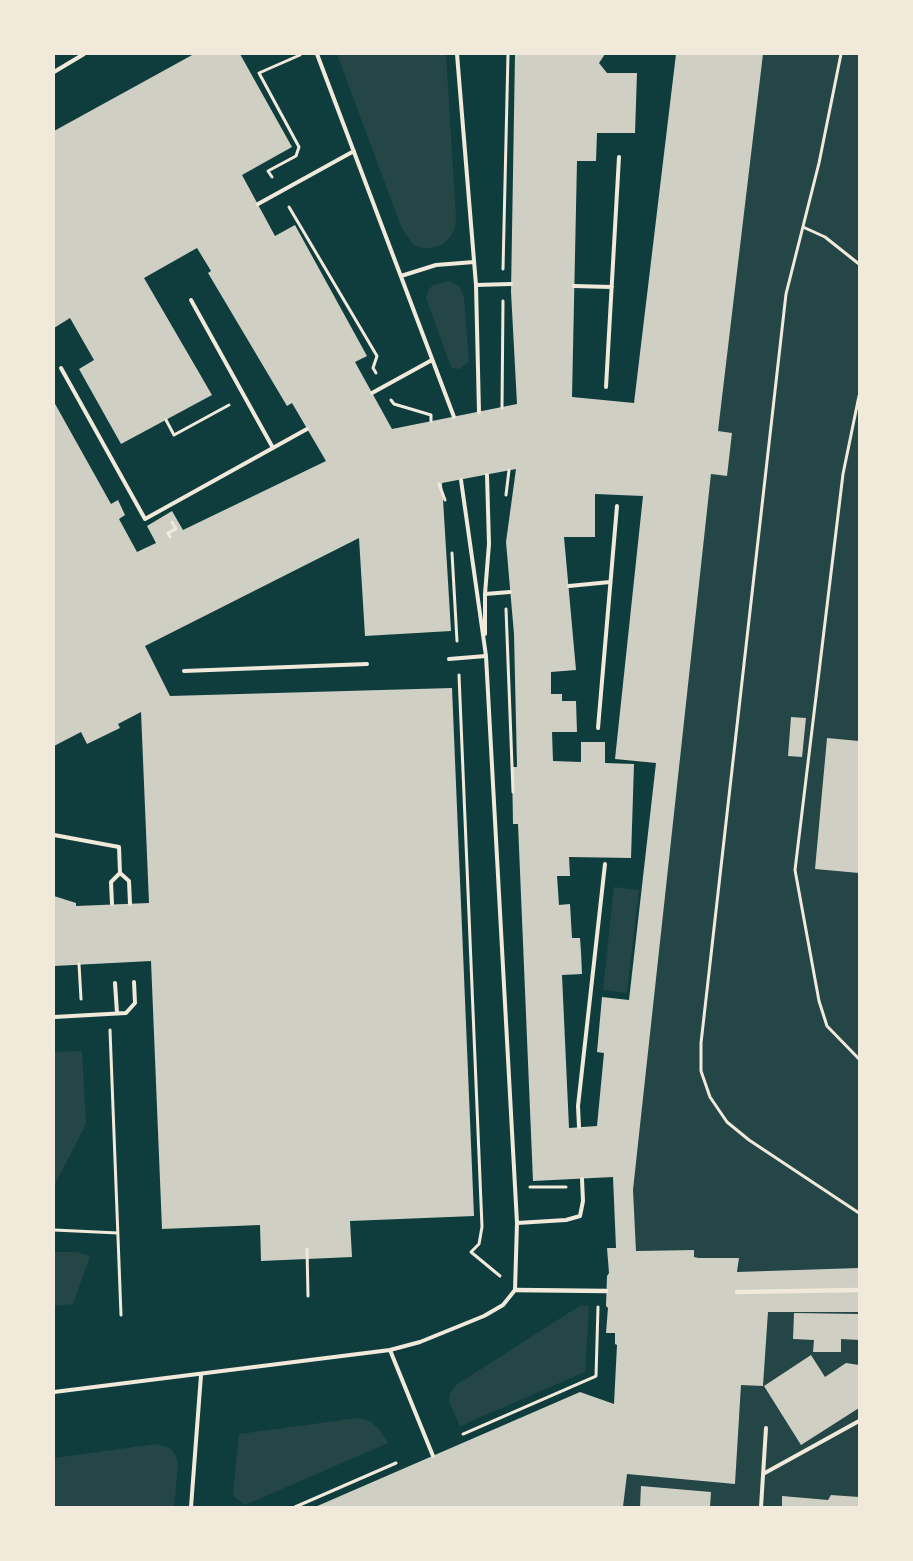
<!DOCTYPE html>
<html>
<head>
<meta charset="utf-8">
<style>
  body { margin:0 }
  #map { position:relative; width:913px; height:1561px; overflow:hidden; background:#0f3d3e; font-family:"DM Sans",sans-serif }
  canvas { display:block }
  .frame { position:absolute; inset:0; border:55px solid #f1e9da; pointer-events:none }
</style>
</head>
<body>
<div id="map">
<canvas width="913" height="1561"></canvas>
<div class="frame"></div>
</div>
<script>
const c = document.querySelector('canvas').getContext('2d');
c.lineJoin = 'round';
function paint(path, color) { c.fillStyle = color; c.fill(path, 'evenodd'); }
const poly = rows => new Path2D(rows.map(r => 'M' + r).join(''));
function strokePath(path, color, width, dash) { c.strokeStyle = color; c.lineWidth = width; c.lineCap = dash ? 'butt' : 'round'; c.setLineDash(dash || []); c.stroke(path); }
const green = poly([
  [337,54,446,54,456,217,455,227,451,236,443,244,432,248,421,248,413,244,402,229],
  [763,54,859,54,859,1507,623,1507,627,1474,735,1483,741,1385,763,1385,768,1312,737,1312,739,1258,699,1258,694,1257,694,1250,636,1251,633,1190,711,474,727,476,732,433,718,431],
  [450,281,460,287,464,298,469,361,460,369,452,368,450,364,426,298,429,289,433,285],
  [614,887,639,890,627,993,603,990],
  [82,1051,86,1124,54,1186,54,1052],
  [54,1252,77,1252,90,1256,73,1304,54,1306],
  [581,1305,589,1306,585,1372,460,1426,449,1401,450,1393,456,1385],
  [358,1418,370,1421,380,1430,388,1443,245,1505,233,1496,239,1434],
  [156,1444,170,1448,176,1456,178,1464,174,1507,54,1507,54,1458]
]);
const building = poly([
  [194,54,240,54,292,147,242,175,275,236,295,225,367,356,355,362,392,429,517,404,511,292,515,54,605,54,599,63,607,73,637,73,635,133,597,133,596,161,577,161,572,397,634,403,676,54,763,54,718,431,732,433,727,476,711,474,633,1190,636,1251,694,1250,694,1257,699,1258,739,1258,737,1272,859,1268,859,1312,768,1312,763,1386,741,1385,735,1484,627,1474,623,1507,315,1507,580,1392,614,1404,617,1345,615,1344,615,1333,606,1333,608,1308,606,1306,607,1276,609,1273,607,1248,616,1248,613,1177,533,1181,518,824,513,824,512,767,517,767,514,634,506,542,516,469,442,483,451,631,365,636,359,538,145,646,170,696,452,688,474,1216,350,1221,352,1257,261,1261,260,1225,162,1229,151,961,54,966,54,896,76,903,76,906,149,903,141,712,118,724,120,728,87,744,81,732,54,746,54,402,111,504,118,500,125,515,119,519,137,552,156,543,147,526,172,511,183,530,326,461,292,403,287,406,208,273,211,271,197,248,144,278,212,395,121,444,79,369,94,360,70,318,54,328,54,131],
  [595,494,643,496,615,759,656,763,629,1000,602,997,597,1052,604,1053,597,1126,569,1128,562,975,582,974,581,952,580,938,572,938,570,904,559,905,557,876,570,876,569,857,631,858,634,764,605,763,605,742,581,742,581,762,553,761,552,732,577,732,576,701,562,701,562,694,551,694,551,672,576,670,564,537,595,537],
  [791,717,806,718,802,757,788,756],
  [827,738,859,741,859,873,815,869],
  [794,1313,859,1314,859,1340,841,1339,841,1352,813,1352,814,1340,793,1339],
  [811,1355,825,1377,846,1363,859,1365,859,1408,801,1445,764,1386],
  [641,1486,711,1492,710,1507,640,1507],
  [831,1495,859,1497,859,1507,782,1507,782,1496,828,1500]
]);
const path = poly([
  [841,54,819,163,786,294,701,1043,701,1071,710,1097,727,1122,749,1140,859,1213],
  [272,177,268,171,296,156,299,147,259,73,300,55],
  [289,207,377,356,373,368,376,373],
  [803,227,825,237,859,264],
  [503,269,508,54],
  [859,396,843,474,795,870,819,1001,827,1026,859,1059],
  [391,400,394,404,431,415,431,421],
  [502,408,503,301],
  [166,420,174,435,229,405],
  [439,484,445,500],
  [506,495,509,470],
  [170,537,168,533,176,529,172,522],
  [452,553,457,641],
  [506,609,513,792],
  [459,675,482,1227,479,1244,471,1252,500,1276],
  [79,964,81,999],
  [110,1030,121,1315],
  [530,1187,566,1187],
  [54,1230,118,1233],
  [307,1249,308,1296],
  [463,1434,596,1376,598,1307],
  [295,1507,396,1463]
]);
const service = poly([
  [317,54,454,417],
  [457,54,476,285,479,412],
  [54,72,84,54],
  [258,204,354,151],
  [401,276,436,265,474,262],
  [476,285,511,284],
  [574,286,612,287],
  [191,300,273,448],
  [61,368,145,519,307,429],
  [606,387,619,157],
  [372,393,432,360],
  [569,586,610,582],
  [485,594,510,592],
  [485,634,485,594,489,544,487,475],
  [449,659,486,656],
  [184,671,367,664],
  [598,728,617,506],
  [54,835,119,847,120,873,111,882,112,904],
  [120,873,129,881,130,904],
  [115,983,117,1013],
  [54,1017,126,1013,135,1003,134,982],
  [579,1127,578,1106,605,864],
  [517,1223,566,1220,580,1216,583,1201,582,1179],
  [390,1350,433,1456],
  [54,1392,390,1350,420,1342,484,1316,503,1305,515,1290,517,1223,486,656,461,480],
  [763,1474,859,1421],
  [191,1507,201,1375],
  [761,1507,766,1428]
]);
const pedestrian = poly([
  [515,1290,606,1291],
  [737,1292,859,1290]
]);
paint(green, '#244646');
paint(building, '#cfcfc3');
strokePath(path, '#f1e9da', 3);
strokePath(service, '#f1e9da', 4);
strokePath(pedestrian, '#f1e9da', 4.5);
</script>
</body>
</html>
